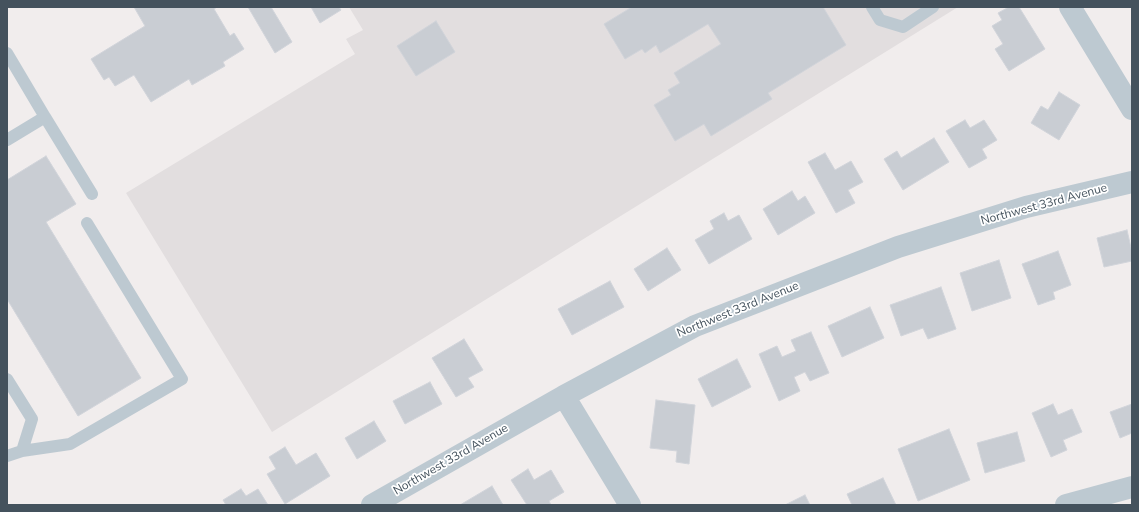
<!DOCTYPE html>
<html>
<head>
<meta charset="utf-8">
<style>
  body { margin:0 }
  #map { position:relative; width:1139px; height:512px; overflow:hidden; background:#f1eded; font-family:"Nunito Sans",sans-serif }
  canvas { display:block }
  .frame { position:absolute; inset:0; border:8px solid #44525d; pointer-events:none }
</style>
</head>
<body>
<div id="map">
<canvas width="1139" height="512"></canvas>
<div class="frame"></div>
</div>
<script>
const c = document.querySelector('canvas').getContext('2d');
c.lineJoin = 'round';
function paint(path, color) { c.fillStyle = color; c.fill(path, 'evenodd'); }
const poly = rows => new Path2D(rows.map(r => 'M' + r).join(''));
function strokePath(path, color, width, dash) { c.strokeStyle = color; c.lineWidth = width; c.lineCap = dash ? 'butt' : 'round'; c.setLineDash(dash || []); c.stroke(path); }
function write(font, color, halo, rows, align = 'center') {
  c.font = font + ' "Nunito Sans",sans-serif'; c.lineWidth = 3.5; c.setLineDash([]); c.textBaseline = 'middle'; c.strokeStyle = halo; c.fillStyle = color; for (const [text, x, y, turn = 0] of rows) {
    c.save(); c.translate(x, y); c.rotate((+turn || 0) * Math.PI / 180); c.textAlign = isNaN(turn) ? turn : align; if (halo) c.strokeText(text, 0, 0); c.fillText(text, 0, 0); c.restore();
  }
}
const education = poly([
  [349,7,958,7,272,432,126,193,355,54,346,39,363,30]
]);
const building = poly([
  [134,7,217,7,214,9,230,36,234,33,244,49,223,62,225,66,192,85,189,79,151,102,134,75,115,86,109,77,104,80,91,59,145,26,134,7],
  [248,7,271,7,292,42,275,53,248,7],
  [311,7,339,7,341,10,320,23,311,7],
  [632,7,823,7,846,45,768,93,772,99,711,136,704,124,675,141,654,105,671,95,668,90,680,83,674,73,721,44,708,24,660,53,656,45,645,53,642,49,625,59,604,24,632,7],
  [1009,7,1019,7,1045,49,1009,71,995,49,1003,44,992,26,1002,20,998,13,1009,7],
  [436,21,455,52,416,76,397,46,436,21],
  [1059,92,1080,105,1059,140,1031,123,1041,106,1048,110,1059,92],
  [965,120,970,128,984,120,997,140,982,149,987,158,969,168,946,131,965,120],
  [934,138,949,162,903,190,884,159,897,151,901,158,934,138],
  [825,153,835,170,851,161,863,182,848,190,855,203,836,213,808,162,825,153],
  [46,156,76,204,46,222,141,378,78,416,7,299,7,180,46,156],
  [792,191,798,201,805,196,815,213,778,235,763,209,792,191],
  [724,213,728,221,739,215,752,239,709,264,695,240,714,229,710,221,724,213],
  [1127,230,1132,252,1132,261,1104,267,1097,238,1127,230],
  [667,248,681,270,648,291,634,269,667,248],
  [1058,251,1071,285,1053,292,1055,299,1038,305,1022,264,1058,251],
  [999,260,1011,298,972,311,960,273,999,260],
  [610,281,624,307,572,335,558,309,610,281],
  [941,287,956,329,928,339,923,328,901,336,890,305,941,287],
  [870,307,884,338,842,357,828,326,870,307],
  [811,332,829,373,810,381,805,372,794,377,800,391,779,401,759,354,777,346,782,357,796,351,791,340,811,332],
  [464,339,483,370,468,378,474,387,456,397,432,358,464,339],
  [737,359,751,387,712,407,698,379,737,359],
  [430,382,442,404,405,424,393,401,430,382],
  [656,400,695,405,689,464,676,462,677,451,650,448,656,400],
  [1053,404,1058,415,1072,409,1082,432,1063,440,1067,450,1051,457,1032,413,1053,404],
  [1132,404,1132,433,1120,438,1110,412,1132,404],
  [374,421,386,441,357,459,345,438,374,421],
  [949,429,970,480,918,501,898,449,949,429],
  [1017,432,1025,461,985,473,977,443,1017,432],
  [285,447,296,465,316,453,330,476,285,504,267,474,276,469,269,457,285,447],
  [528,469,534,480,551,470,564,492,549,501,551,505,527,505,511,480,528,469],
  [883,478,896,505,852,505,847,494,883,478],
  [492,486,503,505,460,505,492,486],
  [241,489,246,496,258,489,268,505,226,505,223,500,241,489],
  [805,495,810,505,785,505,805,495]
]);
const service = poly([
  [872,7,880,20,903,27,933,7],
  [7,53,45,117,7,140],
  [45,117,92,194],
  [7,379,32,419,22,451,7,456],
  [22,451,70,444,182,379,87,223]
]);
const minor = poly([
  [1070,7,1132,109],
  [564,396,630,505],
  [372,505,564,396,695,326,898,247,1026,207,1132,182],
  [1066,505,1132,487]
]);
const streetNames = [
  ["Northwest 33rd Avenue",1044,205,-15],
  ["Northwest 33rd Avenue",738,310,-22],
  ["Northwest 33rd Avenue",451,460,-30]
];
paint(education, '#e2dedf');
paint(building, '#c9cdd3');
strokePath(building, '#d1d4da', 1);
strokePath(service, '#bdc9d1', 12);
strokePath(minor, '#bdc9d1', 22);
write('12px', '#44525d', '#fff', streetNames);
</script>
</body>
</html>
